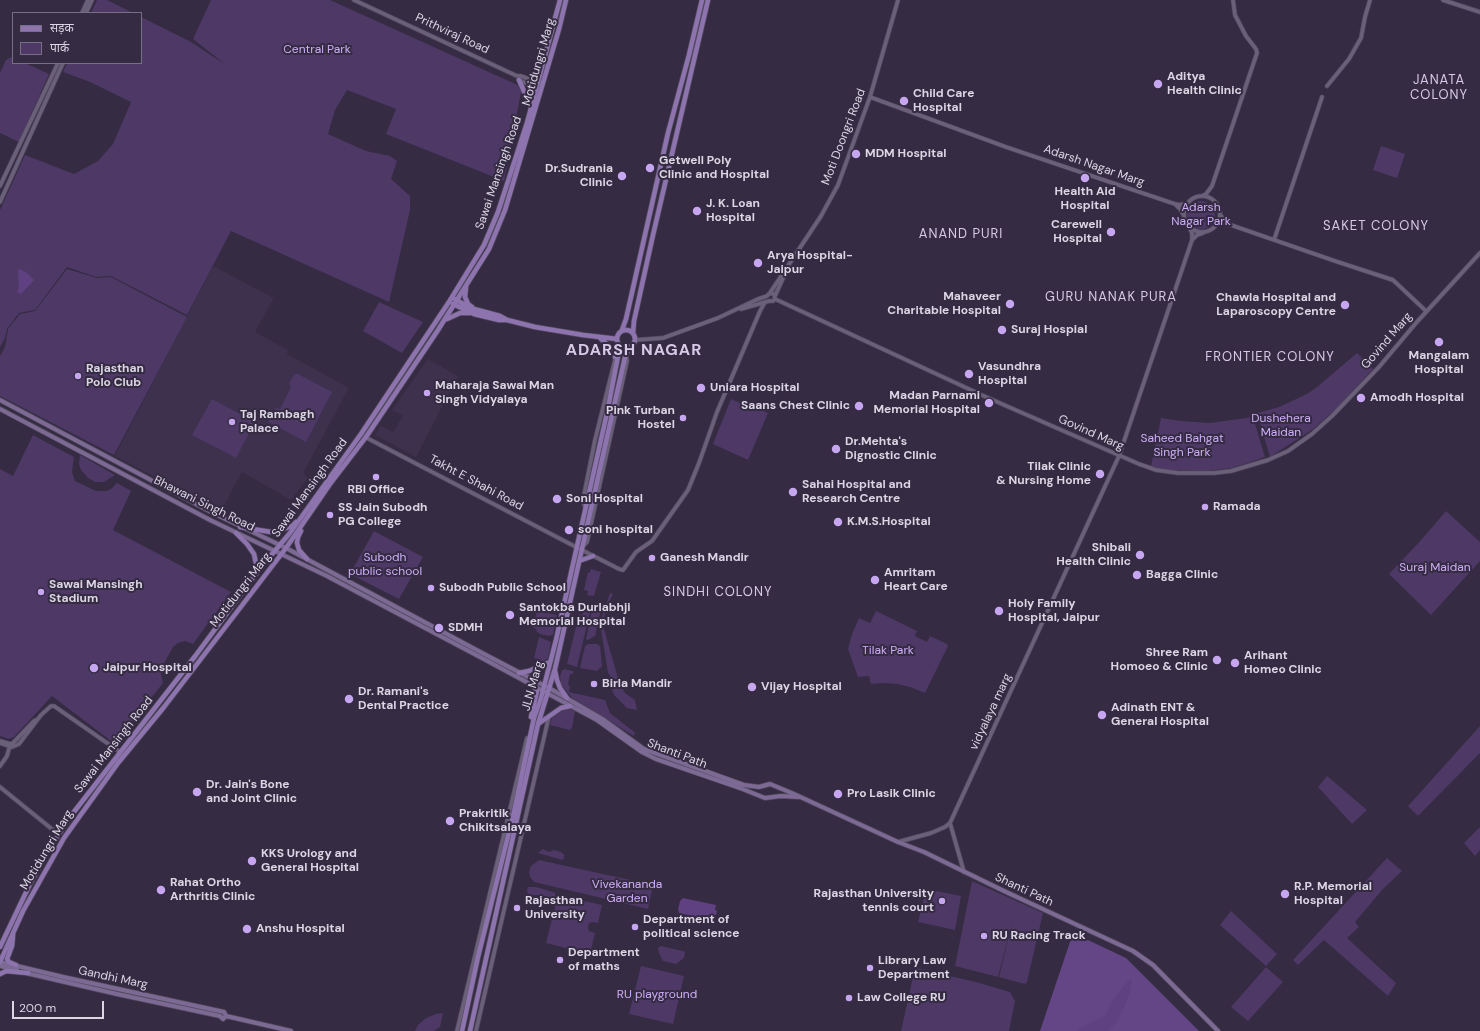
<!DOCTYPE html>
<html>
<head>
<meta charset="utf-8">
<style>
  body { margin:0 }
  #map { position:relative; width:1480px; height:1031px; overflow:hidden; background:#352b42; font-family:"DM Sans","Noto Sans Devanagari",sans-serif }
  canvas { display:block }
  .legend { position:absolute; left:12px; top:12px; width:130px; height:52px; box-sizing:border-box; background:#352b42; border:1px solid #776f83; margin:0; padding:5px 7px; list-style:none; font-size:12px; color:#dbd5e4 }
  .legend li { display:flex; align-items:center; gap:8px; height:20px }
  .legend b { width:20px; border:1px solid #776f83 }
  .scale { position:absolute; left:12px; top:1001px; width:92px; height:18px; box-sizing:border-box; border:2px solid #dbd5e4; border-top:0; padding-left:5px; font-size:12px; line-height:14px; white-space:nowrap; color:#dbd5e4; -webkit-text-stroke:3px #352b42; paint-order:stroke }
</style>
</head>
<body>
<div id="map">
<canvas width="1480" height="1031"></canvas>
<ul class="legend">
<li><b style="height:5px;background:#8e74af"></b>सड़क</li>
<li><b style="height:11px;background:#4d3866"></b>पार्क</li>
</ul>
<div class="scale">200 m</div>
</div>
<script>
const c = document.querySelector('canvas').getContext('2d');
c.lineJoin = 'round';
function paint(path, color) { c.fillStyle = color; c.fill(path, 'evenodd'); }
const poly = rows => new Path2D(rows.map(r => 'M' + r).join(''));
function strokePath(path, color, width, dash) { c.strokeStyle = color; c.lineWidth = width; c.lineCap = dash ? 'butt' : 'round'; c.setLineDash(dash || []); c.stroke(path); }
function write(font, color, halo, rows, align = 'center') {
  c.font = font + ' "DM Sans",sans-serif'; c.lineWidth = 4; c.setLineDash([]); c.textBaseline = 'middle'; c.strokeStyle = halo; c.fillStyle = color; for (const [text, x, y, turn = 0] of rows) {
    c.save(); c.translate(x, y); c.rotate((+turn || 0) * Math.PI / 180); c.textAlign = isNaN(turn) ? turn : align; if (halo) c.strokeText(text, 0, 0); c.fillText(text, 0, 0); c.restore();
  }
}
const built = poly([
  [213,266,274,298,255,332,288,350,287,354,349,388,303,473,308,478,291,500,242,472,221,511,115,456],
  [428,359,458,376,416,457,375,435,381,426,393,432,403,416,392,410]
]);
const green = poly([
  [97,0,107,0,133,13,91,13],
  [211,0,330,0,522,87,504,181,386,134,396,109,347,90,335,110,328,134,366,151,390,156,397,161,391,179,410,196,410,210,389,302,231,231,187,315,111,276,96,277,67,267,35,310,19,313,7,329,5,338,0,347,0,210,25,155,74,174,98,161,113,144,131,102,90,82,63,72,67,63,141,63,141,17,191,42,226,65,193,39],
  [11,57,13,58,13,63,25,63,49,74,19,142,0,133,0,73,6,60],
  [1381,146,1405,154,1397,178,1373,170],
  '1187 215a14 14 0 1 1 28 0a14 14 0 1 1-28 0Z',
  [67,269,97,278,111,277,187,317,114,455,0,396,0,356,5,347,8,329,20,314,35,311],
  [379,302,423,322,402,353,363,331],
  [1357,353,1373,369,1336,409,1313,429,1270,457,1257,413,1279,407,1307,394,1317,387],
  [295,374,298,374,332,392,306,442,268,422,276,408,280,409,291,387,289,383],
  [212,399,255,422,236,458,192,435],
  [731,399,753,409,761,410,768,413,748,460,713,444],
  [1253,417,1265,457,1251,462,1231,468,1208,471,1160,470,1151,466,1161,418,1181,421,1210,423],
  [33,435,74,457,72,472,75,481,96,491,107,491,112,488,117,483,131,491,113,530,231,592,193,644,185,641,178,643,173,647,162,667,161,675,163,683,115,744,52,696,14,737,9,739,0,736,0,469,13,476],
  [80,455,115,475,104,482,95,482,88,478,81,470,79,464],
  [1446,511,1480,542,1480,561,1431,615,1389,574,1422,539],
  [374,531,423,557,399,599,350,574],
  [591,569,601,572,594,596,587,595,588,591,584,590,588,572,590,573],
  [610,593,613,594,606,608,604,618,603,626,620,685,625,693,635,700,637,710,627,708,614,695,612,690,614,681,608,673,600,623],
  [593,606,601,608,601,612,598,619,596,633,595,636,588,640,586,639],
  [537,611,557,615,553,635,548,636,540,634,537,632,536,629,533,627],
  [584,611,590,612,577,667,567,664,579,614,582,615],
  [876,611,917,631,915,636,927,642,930,636,947,644,948,646,925,693,910,687,897,684,883,683,871,684,869,676,858,677,848,649,852,634,859,618,870,623],
  [539,637,551,642,548,658,540,664,541,660,534,658],
  [588,644,597,644,600,646,602,666,597,671,580,668,585,646],
  [564,669,573,671,573,674,570,674,568,685,570,686,569,692,605,700,610,713,633,731,635,733,634,736,572,698,561,684,560,677,562,670,564,670],
  [567,708,575,711,572,728,570,730,550,725,552,717],
  [1480,726,1480,753,1418,816,1408,806],
  [1327,776,1367,810,1352,824,1318,787],
  [1480,827,1480,850,1475,856,1464,843],
  [543,849,549,852,554,850,561,852,564,855,564,858,562,860,559,859,538,853],
  [1387,858,1402,871,1383,889,1355,922,1359,927,1347,938,1396,983,1388,996,1324,940,1298,965,1293,960],
  [539,860,653,885,648,909,534,882,530,877,529,872,531,866],
  [972,881,1043,913,1027,982,1025,984,999,977,1014,915,998,977,955,966],
  [528,887,536,887,553,892,555,893,556,898,552,900,542,895,529,895,527,891],
  [926,889,961,896,955,930,918,922],
  [558,895,602,905,598,923,592,922,589,923,588,927,589,931,595,933,590,954,546,943],
  [1231,911,1277,954,1266,966,1220,925],
  [661,946,683,951,685,952,684,958,676,964,663,961,659,953,658,948],
  [641,966,684,976,673,1024,629,1014],
  [1266,967,1283,982,1248,1021,1231,1007],
  [915,968,976,982,1010,992,1015,1001,1009,1031,901,1031],
  [443,1013,440,1027,434,1031,415,1031,418,1025,426,1018,436,1014]
]);
const forest = poly([
  [1073,933,1126,958,1199,1031,1040,1031]
]);
const water = poly([
  [19,269,26,272,34,280,21,294,17,292,19,286,18,271],
  [683,898,716,905,715,910,717,911,716,915,713,916,712,920,679,913,678,909,680,901],
  [1132,979,1130,993,1123,1010,1116,1023,1108,1031,1076,1031,1078,1029,1106,1015,1113,999,1128,981]
]);
const tertiary = poly([
  [354,0,517,76,521,76,539,83],
  [1443,0,1480,12],
  [82,13,88,0],
  [86,13,92,0],
  [519,80,537,88],
  [1327,86,1349,59,1361,38,1365,17,1370,0],
  [870,97,1006,147,1175,204,1180,205,1188,203],
  [0,186,58,63],
  '1184 214a18 18 0 1 1 36 0a18 18 0 1 1-36 0Z',
  [1202,196,1206,194,1212,186,1257,53,1256,49,1246,36,1235,15,1233,0],
  [0,202,63,63],
  [1176,205,1181,210,1184,216],
  [1221,216,1228,224,1335,261,1393,280,1426,311],
  [1192,240,1197,235,1203,233],
  [1274,240,1322,97],
  [770,293,821,216,838,185,870,97,898,0],
  [775,296,784,276],
  [775,299,986,397,1139,464,1156,470,1178,473,1214,473,1231,471,1268,460,1288,451,1312,434,1332,416,1379,367,1416,323,1480,253],
  [741,309,769,301,773,301,775,299],
  [635,340,663,338,718,318,758,299,767,296,770,293,774,294,775,299],
  [365,437,576,547,619,569,623,570,636,552,652,541,688,490,699,463,717,412,760,311,765,302],
  [585,507,583,500,595,440,616,356],
  [583,546,587,542,627,361,626,355],
  [0,741,10,744,13,743,34,721,38,719],
  [0,743,12,747,19,744,41,715,51,706,54,706,120,752],
  [0,766,7,756,10,745],
  [0,787,58,834],
  [950,823,964,872],
  [898,842,931,833,945,827,950,823,1119,456,1192,240,1192,233,1188,225],
  [457,1031,527,738],
  [476,1031,549,716]
]);
const secondary = poly([
  [0,400,213,513,286,548,484,654,549,688,604,720,644,749,744,785,759,787,770,784,794,794,898,842,924,852,1004,891,1133,951,1153,965,1218,1031],
  [0,409,210,520,327,576,482,658,597,720,642,752,656,759,740,788,765,798,781,796,799,797],
  [0,962,63,977,224,1012,226,1016],
  [0,966,17,970],
  [26,973,117,994,220,1016,223,1019,226,1016],
  [226,1016,291,1031]
]);
const primary = poly([
  [519,80,531,107],
  [466,287,465,297,468,304,472,307],
  [455,299,470,308,500,316,507,320],
  [453,304,474,314,499,320,507,320,535,327,583,335,617,339],
  [447,319,460,313,470,313],
  '617 339a9 9 0 1 1 18 0a9 9 0 1 1-18 0Z',
  [622,330,626,319,668,133,689,55,702,0],
  [633,333,634,321,653,235,708,0],
  [599,337,610,347,615,357],
  [240,527,271,532,284,529,292,526,296,522],
  [301,531,298,537,297,543,299,550,307,559],
  [236,533,247,544,254,554,257,568,255,573],
  [579,561,593,556],
  [555,671,557,680,560,688,567,698],
  [519,673,529,671,550,662],
  [531,717,537,691,532,685],
  [538,724,561,708,570,706],
  [13,935,12,946,7,959,9,962,16,965],
  [0,947,30,884,47,852,70,817,196,655,261,567,290,533,361,434,449,302,484,245,498,212,527,123,560,0],
  [0,962,23,911,64,838,118,763,164,707,286,548,330,484,366,437,438,330,489,249,505,210,528,133,559,29,566,0],
  [0,974,6,971,28,973],
  [462,1031,478,957,514,812,534,718,541,698,556,640,607,413,620,346],
  [470,1031,538,724,555,669,625,357,630,347]
]);
const markers = [
  [1158,84,5,"#c6a6f0"],
  [904,101,5,"#c6a6f0"],
  [856,154,5,"#c6a6f0"],
  [650,168,5,"#c6a6f0"],
  [622,176,5,"#c6a6f0"],
  [1085,178,5,"#c6a6f0"],
  [697,211,5,"#c6a6f0"],
  [1111,232,5,"#c6a6f0"],
  [758,263,5,"#c6a6f0"],
  [1010,304,5,"#c6a6f0"],
  [1345,305,5,"#c6a6f0"],
  [1002,330,5,"#c6a6f0"],
  [1439,342,5,"#c6a6f0"],
  [969,374,5,"#c6a6f0"],
  [78,376,4,"#c6a6f0"],
  [701,388,5,"#c6a6f0"],
  [427,393,4,"#c6a6f0"],
  [1361,398,5,"#c6a6f0"],
  [989,403,5,"#c6a6f0"],
  [859,406,5,"#c6a6f0"],
  [683,418,4,"#c6a6f0"],
  [232,422,4,"#c6a6f0"],
  [836,449,5,"#c6a6f0"],
  [1100,474,5,"#c6a6f0"],
  [376,477,4,"#c6a6f0"],
  [793,492,5,"#c6a6f0"],
  [557,499,5,"#c6a6f0"],
  [1205,507,4,"#c6a6f0"],
  [330,515,4,"#c6a6f0"],
  [838,522,5,"#c6a6f0"],
  [569,530,5,"#c6a6f0"],
  [1140,555,5,"#c6a6f0"],
  [652,558,4,"#c6a6f0"],
  [1137,575,5,"#c6a6f0"],
  [875,580,5,"#c6a6f0"],
  [431,588,4,"#c6a6f0"],
  [41,592,4,"#c6a6f0"],
  [999,611,5,"#c6a6f0"],
  [510,615,5,"#c6a6f0"],
  [439,628,5,"#c6a6f0"],
  [1217,660,5,"#c6a6f0"],
  [1235,663,5,"#c6a6f0"],
  [94,668,5,"#c6a6f0"],
  [594,684,4,"#c6a6f0"],
  [752,687,5,"#c6a6f0"],
  [349,699,5,"#c6a6f0"],
  [1102,715,5,"#c6a6f0"],
  [197,792,5,"#c6a6f0"],
  [838,794,5,"#c6a6f0"],
  [450,821,5,"#c6a6f0"],
  [252,861,5,"#c6a6f0"],
  [161,890,5,"#c6a6f0"],
  [1285,894,5,"#c6a6f0"],
  [942,901,4,"#c6a6f0"],
  [517,908,4,"#c6a6f0"],
  [635,927,4,"#c6a6f0"],
  [247,929,5,"#c6a6f0"],
  [984,936,4,"#c6a6f0"],
  [560,960,4,"#c6a6f0"],
  [870,968,4,"#c6a6f0"],
  [849,998,4,"#c6a6f0"]
];
const streetNames = [
  ["Prithviraj Road",452,34,25],
  ["Motidungri Marg",539,62,-74],
  ["Moti Doongri Road",844,137,-69],
  ["Adarsh Nagar Marg",1094,166,19],
  ["Sawai Mansingh Road",499,173,-71],
  ["Govind Marg",1387,341,-49],
  ["Govind Marg",1091,433,24],
  ["Takht E Shahi Road",476,483,28],
  ["Sawai Mansingh Road",310,488,-54],
  ["Bhawani Singh Road",204,504,26],
  ["Motidungri Marg",241,590,-52],
  ["JLN Marg",533,686,-74],
  ["vidyalaya marg",991,712,-65],
  ["Sawai Mansingh Road",114,745,-52],
  ["Shanti Path",677,754,21],
  ["Motidungri Marg",47,850,-59],
  ["Shanti Path",1024,890,25],
  ["Gandhi Marg",113,978,12]
];
const parkNames = [
  ["Central Park",317,50],
  ["Adarsh",1201,208],
  ["Nagar Park",1201,222],
  ["Dushehera",1281,419],
  ["Maidan",1281,433],
  ["Saheed Bahgat",1182,439],
  ["Singh Park",1182,453],
  ["Subodh",385,558],
  ["public school",385,572],
  ["Suraj Maidan",1435,568],
  ["Tilak Park",888,651],
  ["Vivekananda",627,885],
  ["Garden",627,899],
  ["RU playground",657,995]
];
const poiNames = [
  ["Aditya",1167,77],
  ["Health Clinic",1167,91],
  ["Child Care",913,94],
  ["Hospital",913,108],
  ["MDM Hospital",865,154],
  ["Getwell Poly",659,161],
  ["Clinic and Hospital",659,175],
  ["Dr.Sudrania",613,169,"right"],
  ["Clinic",613,183,"right"],
  ["Health Aid",1085,192,"center"],
  ["Hospital",1085,206,"center"],
  ["J. K. Loan",706,204],
  ["Hospital",706,218],
  ["Carewell",1102,225,"right"],
  ["Hospital",1102,239,"right"],
  ["Arya Hospital-",767,256],
  ["Jaipur",767,270],
  ["Mahaveer",1001,297,"right"],
  ["Charitable Hospital",1001,311,"right"],
  ["Chawla Hospital and",1336,298,"right"],
  ["Laparoscopy Centre",1336,312,"right"],
  ["Suraj Hospial",1011,330],
  ["Mangalam",1439,356,"center"],
  ["Hospital",1439,370,"center"],
  ["Vasundhra",978,367],
  ["Hospital",978,381],
  ["Rajasthan",86,369],
  ["Polo Club",86,383],
  ["Maharaja Sawai Man",435,386],
  ["Singh Vidyalaya",435,400],
  ["Uniara Hospital",710,388],
  ["Madan Parnami",980,396,"right"],
  ["Memorial Hospital",980,410,"right"],
  ["Amodh Hospital",1370,398],
  ["Saans Chest Clinic",850,406,"right"],
  ["Pink Turban",675,411,"right"],
  ["Hostel",675,425,"right"],
  ["Taj Rambagh",240,415],
  ["Palace",240,429],
  ["Dr.Mehta's",845,442],
  ["Dignostic Clinic",845,456],
  ["Tilak Clinic",1091,467,"right"],
  ["& Nursing Home",1091,481,"right"],
  ["Sahai Hospital and",802,485],
  ["Research Centre",802,499],
  ["RBI Office",376,490,"center"],
  ["Soni Hospital",566,499],
  ["Ramada",1213,507],
  ["SS Jain Subodh",338,508],
  ["PG College",338,522],
  ["K.M.S.Hospital",847,522],
  ["soni hospital",578,530],
  ["Shibali",1131,548,"right"],
  ["Health Clinic",1131,562,"right"],
  ["Ganesh Mandir",660,558],
  ["Amritam",884,573],
  ["Heart Care",884,587],
  ["Bagga Clinic",1146,575],
  ["Sawai Mansingh",49,585],
  ["Stadium",49,599],
  ["Subodh Public School",439,588],
  ["Holy Family",1008,604],
  ["Hospital, Jaipur",1008,618],
  ["Santokba Durlabhji",519,608],
  ["Memorial Hospital",519,622],
  ["SDMH",448,628],
  ["Shree Ram",1208,653,"right"],
  ["Homoeo & Clinic",1208,667,"right"],
  ["Arihant",1244,656],
  ["Homeo Clinic",1244,670],
  ["Jaipur Hospital",103,668],
  ["Birla Mandir",602,684],
  ["Vijay Hospital",761,687],
  ["Dr. Ramani's",358,692],
  ["Dental Practice",358,706],
  ["Adinath ENT &",1111,708],
  ["General Hospital",1111,722],
  ["Dr. Jain's Bone",206,785],
  ["and Joint Clinic",206,799],
  ["Pro Lasik Clinic",847,794],
  ["Prakritik",459,814],
  ["Chikitsalaya",459,828],
  ["KKS Urology and",261,854],
  ["General Hospital",261,868],
  ["Rahat Ortho",170,883],
  ["Arthritis Clinic",170,897],
  ["R.P. Memorial",1294,887],
  ["Hospital",1294,901],
  ["Rajasthan University",934,894,"right"],
  ["tennis court",934,908,"right"],
  ["Rajasthan",525,901],
  ["University",525,915],
  ["Department of",643,920],
  ["political science",643,934],
  ["Anshu Hospital",256,929],
  ["RU Racing Track",992,936],
  ["Department",568,953],
  ["of maths",568,967],
  ["Library Law",878,961],
  ["Department",878,975],
  ["Law College RU",857,998]
];
const neighbourhoodNames = [
  ["JANATA",1439,81],
  ["COLONY",1439,96],
  ["SAKET COLONY",1376,227],
  ["ANAND PURI",961,235],
  ["GURU NANAK PURA",1111,298],
  ["FRONTIER COLONY",1270,358],
  ["SINDHI COLONY",718,593]
];
const districtNames = [
  ["ADARSH NAGAR",634,351]
];
paint(built, '#3e314e');
paint(green, '#4d3866');
paint(forest, '#644687');
paint(water, '#5f4181');
strokePath(tertiary, '#51495d', 5);
strokePath(secondary, '#51495d', 5.5);
strokePath(primary, '#51495d', 6);
strokePath(tertiary, '#6b607a', 3.5);
strokePath(secondary, '#7d6a94', 4);
strokePath(primary, '#8e74af', 4.5);
for (const [x, y, r, color] of markers) { const dot = new Path2D(); dot.arc(x, y, r, 0, 2 * Math.PI); c.fillStyle = color; c.fill(dot); strokePath(dot, '#352b42', 1.5); }
write('12px', '#dbd5e4', '#352b42', streetNames);
write('12px', '#cfaef9', '#352b42', parkNames);
write('bold 12px', '#dbd5e4', '#352b42', poiNames, 'left');
c.letterSpacing = '1px';
write('13px', '#d6cae8', '#352b42', neighbourhoodNames);
c.letterSpacing = '0px';
c.letterSpacing = '1px';
write('bold 16px', '#d6cae8', '#352b42', districtNames);
c.letterSpacing = '0px';
</script>
</body>
</html>
